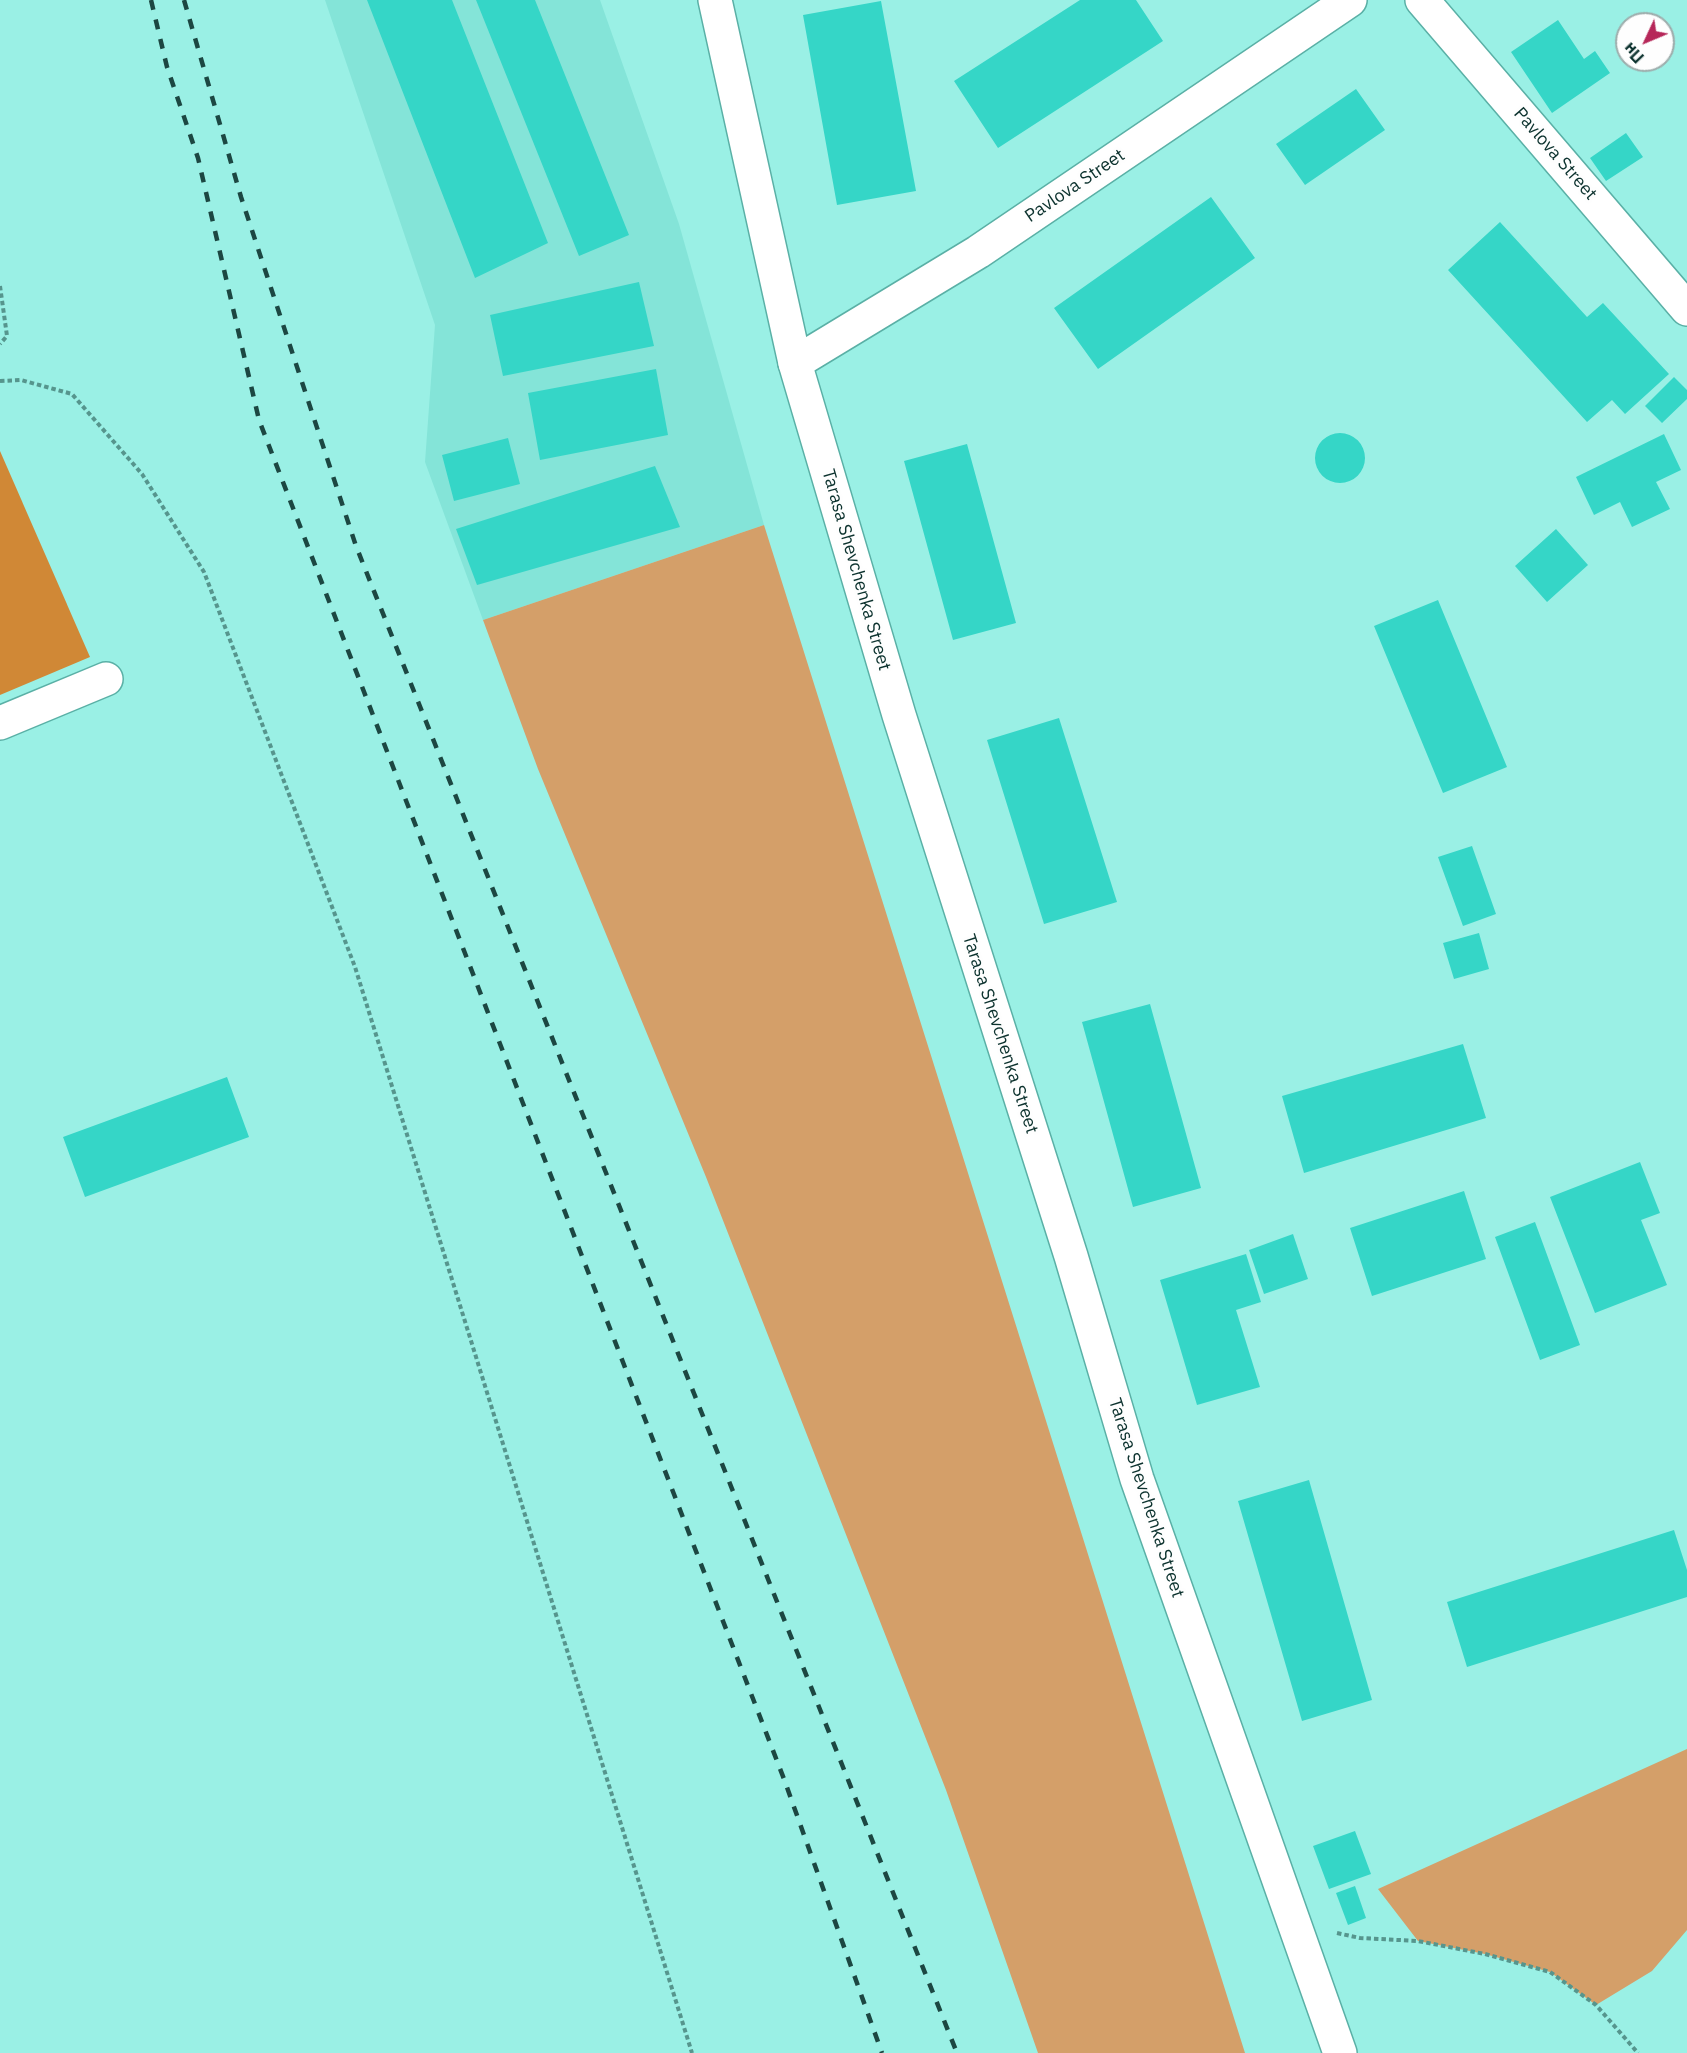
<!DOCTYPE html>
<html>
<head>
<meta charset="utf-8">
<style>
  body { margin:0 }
  #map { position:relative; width:1687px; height:2053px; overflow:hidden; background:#9af0e5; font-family:"IBM Plex Sans",sans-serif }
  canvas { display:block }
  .north { position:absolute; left:1615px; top:12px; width:60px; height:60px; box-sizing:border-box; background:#fefefe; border:2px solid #9dacab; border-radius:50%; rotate:226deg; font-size:16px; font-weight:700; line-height:24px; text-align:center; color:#0c322e }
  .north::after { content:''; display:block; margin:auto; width:21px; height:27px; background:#b62759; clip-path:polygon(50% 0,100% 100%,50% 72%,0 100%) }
</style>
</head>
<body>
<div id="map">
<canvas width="1687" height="2053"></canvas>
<div class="north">Пн</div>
</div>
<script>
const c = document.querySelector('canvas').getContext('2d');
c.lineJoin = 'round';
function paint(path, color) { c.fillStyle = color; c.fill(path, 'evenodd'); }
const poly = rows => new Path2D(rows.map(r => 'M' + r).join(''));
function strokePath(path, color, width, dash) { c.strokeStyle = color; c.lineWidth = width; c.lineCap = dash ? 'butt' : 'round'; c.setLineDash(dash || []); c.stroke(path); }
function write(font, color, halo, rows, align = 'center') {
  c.font = font + ' "IBM Plex Sans",sans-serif'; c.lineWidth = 6; c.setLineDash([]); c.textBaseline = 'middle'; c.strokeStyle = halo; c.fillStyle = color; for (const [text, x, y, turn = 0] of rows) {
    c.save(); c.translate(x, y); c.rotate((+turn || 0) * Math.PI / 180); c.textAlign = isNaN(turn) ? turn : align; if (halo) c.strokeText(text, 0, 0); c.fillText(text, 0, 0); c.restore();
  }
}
const built = poly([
  [325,0,600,0,679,224,764,525,483,620,425,462,435,325]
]);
const green = poly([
  [764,525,1245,2053,1038,2053,946,1790,706,1177,538,769,483,620],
  [1687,1749,1687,1930,1652,1971,1596,2005,1550,1972,1485,1954,1418,1941,1378,1889]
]);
const forest = poly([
  [0,451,90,657,0,695]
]);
const building = poly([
  [367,0,452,0,548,243,475,278],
  [476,0,535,0,629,235,579,256],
  [1080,0,1136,0,1163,41,998,148,954,81],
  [881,1,916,191,837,205,803,15],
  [1558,20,1584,59,1595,51,1610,73,1552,113,1511,52],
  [1356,89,1385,130,1305,185,1276,144],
  [1626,133,1643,157,1606,181,1590,158],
  [1211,197,1255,258,1098,369,1054,308],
  [1500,222,1587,317,1603,303,1669,374,1625,414,1612,400,1587,422,1448,270],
  [639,282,654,346,503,376,490,315],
  [656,369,668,435,540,460,528,393],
  [1674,377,1687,390,1687,399,1662,423,1645,406],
  '1315 458a25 25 0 1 1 50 0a25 25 0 1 1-50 0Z',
  [1664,434,1681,470,1656,482,1670,509,1632,527,1620,502,1594,515,1576,477],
  [508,438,520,484,454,501,442,455],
  [967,444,1016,623,953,640,904,461],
  [655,466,680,527,477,585,456,529],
  [1556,529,1588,565,1547,602,1515,566],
  [1438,600,1507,767,1443,793,1374,626],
  [1059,718,1117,902,1044,924,987,740],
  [1472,846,1496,914,1463,926,1438,857],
  [1479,933,1489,969,1454,979,1443,943],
  [1150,1004,1201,1188,1133,1207,1082,1022],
  [1463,1044,1486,1118,1304,1173,1282,1096],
  [227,1077,249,1137,85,1197,63,1137],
  [1640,1162,1660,1213,1641,1220,1667,1285,1595,1313,1550,1197],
  [1464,1191,1486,1259,1372,1296,1350,1228],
  [1535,1222,1580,1345,1540,1360,1495,1237],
  [1293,1234,1308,1279,1264,1294,1249,1250],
  [1246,1254,1261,1302,1236,1310,1260,1387,1197,1405,1160,1280],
  [1309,1480,1372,1700,1302,1721,1238,1501],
  [1674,1530,1687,1570,1687,1597,1467,1667,1447,1602],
  [1355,1831,1371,1874,1329,1889,1313,1846],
  [1355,1886,1366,1918,1348,1925,1336,1893]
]);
const path = poly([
  [0,286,7,336,0,344],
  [0,381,21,380,72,394,142,474,204,572,355,967,692,2053],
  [1337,1933,1360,1938,1418,1941,1485,1954,1550,1972,1596,2005,1638,2053]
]);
const minor = poly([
  [1422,0,1687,309],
  [795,363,978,252,1350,0],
  [0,723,106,679]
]);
const major = poly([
  [715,0,795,363,899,715,1071,1256,1137,1479,1340,2053]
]);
const rail = poly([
  [151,0,167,67,198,158,259,420,784,1779,882,2053],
  [184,0,241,197,356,546,957,2053]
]);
const streetNames = [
  ["Pavlova Street",1555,154,49],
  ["Pavlova Street",1075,186,-34],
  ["Tarasa Shevchenka Street",856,570,74],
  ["Tarasa Shevchenka Street",1000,1034,72],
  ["Tarasa Shevchenka Street",1146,1498,72]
];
paint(built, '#84e4d8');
paint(green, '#d49f69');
paint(forest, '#d08836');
paint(building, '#35d6c7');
strokePath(minor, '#5ab0a6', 36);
strokePath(major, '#5ab0a6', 36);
strokePath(path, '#56958d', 4, [4.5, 3]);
strokePath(minor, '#fff', 33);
strokePath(major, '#fff', 33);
strokePath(rail, '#1c4742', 4.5, [10, 10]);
write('18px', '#0c322e', '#fefefe', streetNames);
</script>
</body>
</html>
